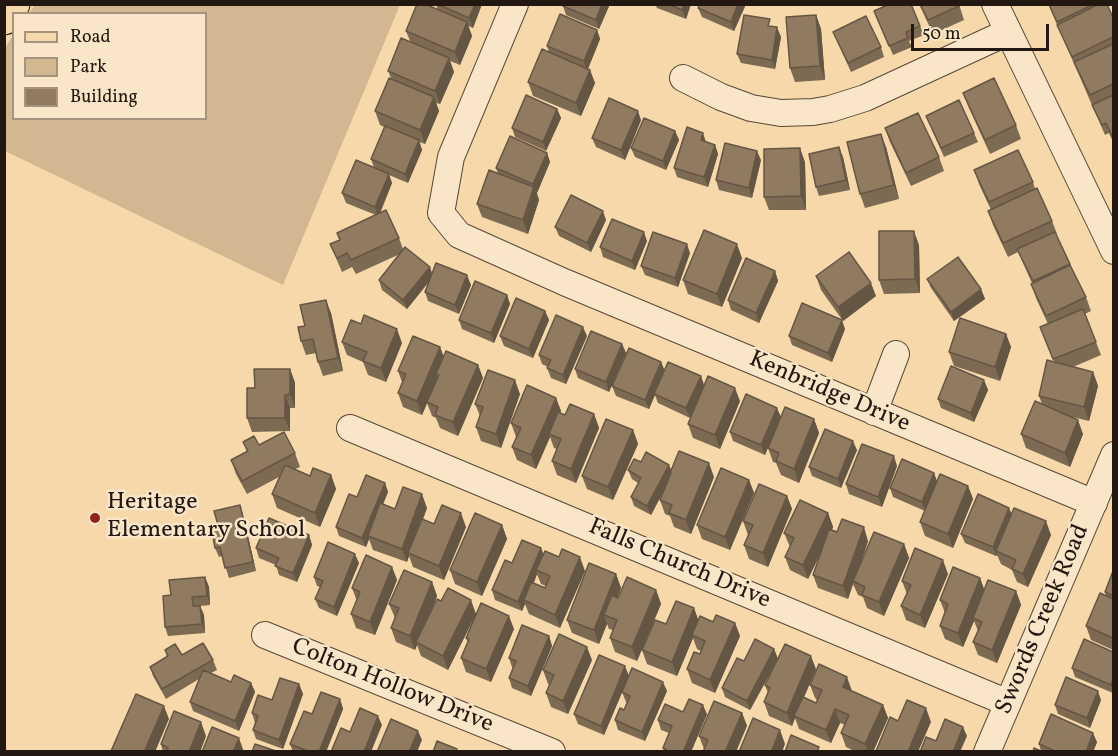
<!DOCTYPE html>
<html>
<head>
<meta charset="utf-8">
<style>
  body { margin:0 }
  #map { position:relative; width:1118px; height:756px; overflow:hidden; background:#f6d8aa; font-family:Vollkorn,serif }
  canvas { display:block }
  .frame { position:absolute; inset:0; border:6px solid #221711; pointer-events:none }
  .legend { position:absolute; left:12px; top:12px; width:195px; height:108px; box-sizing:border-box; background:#f9e6c8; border:2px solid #a3937f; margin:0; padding:8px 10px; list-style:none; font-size:18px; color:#221711 }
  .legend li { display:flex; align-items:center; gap:12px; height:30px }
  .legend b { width:30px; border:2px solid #a3937f }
  .scale { position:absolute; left:911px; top:24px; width:138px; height:27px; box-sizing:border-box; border:3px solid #221711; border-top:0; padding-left:8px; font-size:18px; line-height:21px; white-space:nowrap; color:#221711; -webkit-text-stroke:4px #f9e6c8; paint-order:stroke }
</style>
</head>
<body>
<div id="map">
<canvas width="1118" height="756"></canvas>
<div class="frame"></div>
<ul class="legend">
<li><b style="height:8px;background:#f6d8aa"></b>Road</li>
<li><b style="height:16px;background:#d2b790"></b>Park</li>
<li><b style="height:16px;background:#907b61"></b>Building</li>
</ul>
<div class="scale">50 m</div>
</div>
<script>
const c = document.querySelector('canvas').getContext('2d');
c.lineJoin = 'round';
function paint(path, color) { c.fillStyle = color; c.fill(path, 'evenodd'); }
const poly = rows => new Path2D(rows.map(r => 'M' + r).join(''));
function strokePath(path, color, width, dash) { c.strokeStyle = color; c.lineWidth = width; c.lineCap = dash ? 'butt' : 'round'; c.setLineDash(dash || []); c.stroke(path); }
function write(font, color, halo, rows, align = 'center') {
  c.font = font + ' Vollkorn,serif'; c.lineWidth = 5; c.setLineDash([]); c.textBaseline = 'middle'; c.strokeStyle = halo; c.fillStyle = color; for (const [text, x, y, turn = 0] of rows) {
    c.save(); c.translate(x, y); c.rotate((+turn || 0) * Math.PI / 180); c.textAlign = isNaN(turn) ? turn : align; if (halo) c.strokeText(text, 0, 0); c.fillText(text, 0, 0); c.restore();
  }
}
const green = poly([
  [35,5,400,5,283,285,5,151,5,48,13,35,14,118,206,118,206,14,29,13]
]);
const minor = poly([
  [515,4,451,157,441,213,459,235,564,282,1094,503],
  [995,4,1114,251],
  [683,78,721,97,751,108,781,113,813,112,830,109,865,98,1008,32],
  [874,412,896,354],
  [350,428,1008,703],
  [265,635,552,752],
  [987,752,1114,455]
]);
const major = poly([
  [4,18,13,4]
]);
const wall = poly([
  [436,4,482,4,473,28,468,26,472,36,460,65,450,61,454,72,440,104,436,103,439,111,425,144,419,142,422,150,408,183,389,175,392,183,380,214,399,238,403,249,432,274,471,285,459,314,428,301,425,292,429,282,407,309,382,290,379,280,400,254,356,274,352,267,342,272,330,244,340,240,337,233,376,215,346,203,342,193,374,168,371,159,384,127,380,125,375,111,391,78,388,71,410,41,406,31,438,10],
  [610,4,599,29,566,15,563,6],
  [655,4,691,4,686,19,657,8],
  [746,4,734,31,702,17,698,8],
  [919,4,959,4,964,20,933,34],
  [1048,4,1092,4,1093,8,1113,18,1113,142,1109,133,1105,135],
  [874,11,920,26,924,35,909,41,912,47,893,55],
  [816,15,821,29,825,80,795,82,790,68],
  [772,27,781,37,775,69,741,63,737,54],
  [597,30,600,39,588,69,590,70,595,83,581,116,533,96,528,82,549,52,547,46],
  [833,32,881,47,884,57,851,72],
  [963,93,1016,125,1021,139,990,154,968,106],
  [557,109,561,118,546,151,515,137,512,128],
  [926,116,974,133,978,142,944,157],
  [641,120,625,160,596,147,592,138],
  [885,128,939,157,944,171,911,186,890,142],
  [675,131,679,140,666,170,635,157,631,148],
  [706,142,715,145,718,154,708,187,677,177,674,168],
  [886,147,899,199,865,208,860,194],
  [547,153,550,162,537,193,539,200,528,234,482,217,477,204,498,174,496,168],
  [843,157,850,190,819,196,816,187],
  [761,160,752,198,719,190,716,180],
  [805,162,806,210,769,210,764,197],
  [974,170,1033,182,1035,189,1052,221,1057,234,1056,235,1086,297,1091,311,1085,314,1101,355,1073,367,1093,372,1098,386,1089,421,1068,416,1083,434,1070,467,1026,448,1021,434,1042,404,1039,396,1054,362,1040,327,1048,324,1036,298,1031,284,1032,283,1018,252,1008,257,993,225,988,211,991,210,979,184],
  [606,220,591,252,559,236,555,227],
  [647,241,635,270,603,257,600,247],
  [919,245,920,293,884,294,879,280],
  [690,253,678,287,645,275,641,266],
  [742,258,722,307,688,294,683,280],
  [775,271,778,281,759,323,731,310,728,300],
  [816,276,876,296,843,321,821,290],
  [927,279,981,289,985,299,954,321,931,288],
  [507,295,510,304,494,343,462,329,459,320],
  [545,311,549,320,533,358,504,346,500,336],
  [331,313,343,371,323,376,318,362,316,353,306,355,301,341,305,326],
  [845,329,832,362,792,345,789,336],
  [1006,334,1011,347,1000,381,954,366,949,352],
  [587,336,566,384,551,378,547,368,548,367,542,364,539,355],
  [342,342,402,343,386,382,368,375,363,362,347,355],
  [622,344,626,353,609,392,578,378,575,369],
  [440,347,444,357,478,365,483,378,458,436,440,428,436,418,432,416,427,403,422,415,403,407,398,393,402,382,398,371],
  [661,362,664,370,701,376,704,385,690,418,658,403,655,395,649,409,616,396,612,386],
  [290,369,295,383,295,408,290,408,290,431,252,432,247,418,255,388],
  [984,380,988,390,974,422,941,408,938,399],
  [520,394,501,448,481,441,476,427,480,416,475,404],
  [556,398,561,411,560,413,565,415,594,414,599,428,576,483,557,475,552,461,557,449,554,448,550,437,536,469,517,460,512,447,516,437,511,423],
  [740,401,720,449,693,438,688,424],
  [781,417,814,419,819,433,799,483,781,475,776,463,773,462,768,448,770,442,765,455,733,441,730,432],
  [633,430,638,444,613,500,587,489,582,476],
  [243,442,295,453,300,467,295,469,310,476,331,475,336,489,320,527,277,508,272,494,279,477,247,494,236,474,231,460,247,452],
  [857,450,841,488,812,476,809,467],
  [641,462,671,470,714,477,691,534,674,527,670,516,665,514,660,500,663,492,651,515,634,506,631,497,638,483,632,479,628,470],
  [897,466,882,507,849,494,846,484],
  [934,473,937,481,968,486,973,499,953,548,925,536,920,522,925,511,893,497,890,488],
  [749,480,754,493,730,550,702,539,697,525],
  [385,483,388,492,383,504,395,509,427,508,423,519,434,524,466,527,444,580,413,567,409,556,407,562,373,550,369,539,366,547,339,536,336,527,357,497],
  [787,496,792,509,768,567,749,559,744,545,748,535,743,521],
  [240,505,243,515,256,571,229,578,222,556,219,557,215,548,218,525],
  [828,513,833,527,832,530,868,541,862,560,904,544,909,558,884,616,867,608,863,597,858,595,853,584,848,599,818,588,813,575,819,557,808,579,790,570,785,557,790,547,784,533],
  [1012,514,1051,535,1028,587,1017,582,1012,570,1001,564,997,555,996,556,965,543,961,534],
  [502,525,507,539,482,596,455,584,450,570],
  [309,535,312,545,297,582,279,575,276,565,259,558,256,548],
  [543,553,585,571,560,628,529,614,525,604,522,611,495,600,492,590,512,563],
  [537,574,541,584,546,586,545,588,534,583],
  [359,563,337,616,319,608,315,599,320,587,317,586,314,577],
  [392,567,397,580,375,635,356,628,351,614,357,601,352,588],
  [1113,571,1113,650,1091,640,1086,626,1106,596,1105,592],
  [616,574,621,588,617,598,656,590,661,604,637,661,615,652,610,638,613,630,609,629,607,624,599,644,572,633,567,620],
  [948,574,925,628,906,620,901,606,907,594,902,581],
  [205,577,209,587,210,605,200,606,204,615,205,633,168,636,165,627,171,595],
  [980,578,984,589,1016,591,1021,605,997,663,978,655,973,642,978,631,974,621,963,647,945,639,940,626,945,613,940,600],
  [432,582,437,596,429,617,441,601,476,613,514,629,491,682,466,672,461,658,468,643,466,638,474,618,448,670,421,656,417,645,415,650,396,642,391,628,395,618,389,604],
  [694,608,698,620,735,623,740,636,715,693,692,683,687,669,700,654,701,651,697,649,693,638,677,676,647,664,642,650,666,624],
  [549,636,552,646,531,696,512,688,509,678,513,668,512,667,509,658],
  [774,649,778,659,750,710,725,697,722,688,744,661],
  [165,650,182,655,213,660,217,670,211,673,231,682,251,683,255,692,239,731,193,711,190,702,199,679,166,699,153,676,150,667,167,657],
  [1113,652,1113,693,1075,677,1072,668],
  [592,660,568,714,551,707,546,693,549,684,548,684,543,670],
  [816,669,804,697,816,703,817,700,815,698,810,685,852,691,883,705,888,718,873,752,856,752,846,747,841,733,845,725,840,723,831,743,799,729,795,718,792,726,769,716,764,702,768,693,765,685],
  [629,676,604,735,578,724,574,714],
  [299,684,303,694,283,749,256,739,253,730,255,723,252,713],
  [667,691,645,741,618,730,615,720,624,710,627,702,626,702,622,692],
  [340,699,343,709,326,752,293,752,290,744,312,714],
  [1101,700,1090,728,1058,714,1055,705],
  [683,712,707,714,691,752,664,752,663,748,669,733,661,730,658,720],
  [742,713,747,726,704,749,699,736],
  [206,736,200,752,163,752,161,744],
  [1097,742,1093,752,1033,752,1041,751,1039,744]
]);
const shadedWall = poly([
  [475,4,482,4,473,28,469,18],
  [602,4,610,4,599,29,596,20],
  [684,4,691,4,686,19,682,10],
  [738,4,746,4,734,31,731,22],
  [816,15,821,29,825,80,820,66],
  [467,22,472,36,460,65,455,52],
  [777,27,781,37,775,69,772,60],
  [597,30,600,39,587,71,584,61],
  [449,58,454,72,440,104,435,91],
  [590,70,595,83,581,116,576,103],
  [434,97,439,111,425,144,420,130],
  [557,109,561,118,546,151,543,142],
  [638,111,641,120,625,160,621,150],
  [675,131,679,140,666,170,663,161],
  [703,133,706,142,701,140],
  [881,134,886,147,899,199,894,185],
  [419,140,422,150,408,183,405,174],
  [715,145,718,154,708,187,704,177],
  [839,147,843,157,850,190,846,180],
  [800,148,805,162,806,210,801,196],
  [757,151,761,160,752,198,749,188],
  [547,153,550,162,537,193,533,184],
  [389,174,392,183,378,216,375,207],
  [534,187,539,200,528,234,523,220],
  [603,211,606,220,591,252,587,243],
  [914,231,919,245,920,293,915,279],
  [644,232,647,241,635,270,632,261],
  [687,244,690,253,678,287,675,278],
  [737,244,742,258,722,307,717,294],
  [430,267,433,276,407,309,403,300],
  [775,271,778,281,759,323,756,313],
  [467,275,471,285,459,314,455,305],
  [871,283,876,296,843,321,838,307],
  [981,289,985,299,954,321,951,312],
  [507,295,510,304,494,343,491,333],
  [326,300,331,313,343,371,338,358],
  [545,311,549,320,533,358,529,349],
  [842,320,845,329,832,362,828,353],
  [583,327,587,336,566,384,563,375],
  [397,329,402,343,386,382,381,368],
  [1006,334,1011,347,1000,381,995,367],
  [622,344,626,353,609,392,606,382],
  [440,347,445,361,436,374,438,378,422,415,417,401],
  [661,362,665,371,649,409,645,400],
  [478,365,483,378,458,436,453,422],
  [290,369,295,383,295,408,290,394],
  [1093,372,1098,386,1089,421,1084,407],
  [701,376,704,385,690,418,686,408],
  [515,380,520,394,501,448,496,434],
  [984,380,988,390,974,422,971,413],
  [735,388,740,401,720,449,715,435],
  [285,395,290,408,290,431,285,418],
  [556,398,561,411,551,435,549,434,550,437,536,469,531,455],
  [777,408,781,417,765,455,761,445],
  [594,414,599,428,576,483,571,469],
  [814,419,819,433,799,483,794,469],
  [1078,420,1083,434,1070,467,1065,453],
  [633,430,638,444,613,500,608,487],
  [853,441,857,450,841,488,838,479],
  [894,456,897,466,882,507,878,497],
  [709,463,714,477,691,534,686,520],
  [669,465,673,474,670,473,671,477,651,515,647,506],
  [934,473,937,482,925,511,922,502],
  [331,475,336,489,320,527,315,513],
  [749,480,754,493,730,550,725,537],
  [385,483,388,492,370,537,368,536,369,539,366,547,362,538],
  [968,486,973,499,953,548,948,534],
  [422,494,427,508,410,554,408,553,409,556,407,562,402,549],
  [787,496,792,509,768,567,763,553],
  [240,505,243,515,256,571,253,562],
  [1009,508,1013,517,996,551,997,555,996,556,993,547],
  [461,513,466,527,444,580,439,566],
  [828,513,833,527,808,579,803,565],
  [1046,521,1051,535,1028,587,1023,574],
  [502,525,507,539,482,596,477,582],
  [864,527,868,541,854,582,853,581,853,584,848,599,843,586],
  [309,535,312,545,297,582,293,573],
  [904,544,909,558,884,616,879,602],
  [541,548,545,557,536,570,537,574,526,601,524,600,525,604,522,611,518,602],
  [355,554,359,563,337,616,334,607],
  [580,557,585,571,560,628,555,615],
  [943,560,948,574,925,628,920,615],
  [392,567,397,580,375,635,370,622],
  [616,574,621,588,610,617,604,615,607,624,599,644,594,630],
  [205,577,209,587,210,605,207,596],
  [980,578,985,592,973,618,974,621,963,647,958,633],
  [432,582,437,596,417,643,416,642,417,645,415,650,410,636],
  [656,590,661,604,637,661,632,647],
  [1016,591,1021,605,997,663,992,650],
  [471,600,476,614,448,670,443,656],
  [200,606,204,615,205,633,202,624],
  [694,608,699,622,692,635,693,638,677,676,672,662],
  [509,616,514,629,491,682,486,669],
  [735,623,740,636,715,693,710,680],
  [549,636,552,646,531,696,528,686],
  [587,647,592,660,568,714,563,701],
  [774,649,778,659,750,710,747,701],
  [811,656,816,669,796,716,794,716,795,718,792,726,787,713],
  [625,666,629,676,604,735,601,726],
  [847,677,852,691,843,687],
  [1113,679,1113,691,1111,685],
  [663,682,667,691,645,741,642,732],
  [251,683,255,692,239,731,235,721],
  [299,684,303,694,283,749,279,740],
  [1098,691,1101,700,1090,728,1087,718],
  [340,699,343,709,326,752,319,752],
  [703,705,707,714,691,752,683,752],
  [883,705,888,718,873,752,868,752,865,744],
  [164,706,169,719,155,752,144,752],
  [926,708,931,722,918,752,908,752],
  [835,709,840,723,831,743,826,730],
  [742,713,747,726,736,752,725,752],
  [378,716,382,725,371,752,364,752],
  [201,722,206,736,200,752,189,752],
  [963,727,967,736,960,752,953,752],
  [780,730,785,744,782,752,771,752],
  [418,731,422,740,417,752,409,752],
  [1093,733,1097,742,1093,752,1086,752],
  [239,738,244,752,233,752]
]);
const building = poly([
  [417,4,425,4,467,22,455,52,406,31,417,4],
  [437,4,475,4,469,18,437,4],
  [563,4,602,4,596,20,563,6,563,4],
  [668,4,684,4,682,10,668,4],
  [700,4,738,4,731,22,698,8,700,4],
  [890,4,911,4,920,26,906,32,908,38,889,46,874,11,890,4],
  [920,4,959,4,959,6,928,20,920,4],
  [1049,4,1092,4,1092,5,1057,22,1049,4],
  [1099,4,1107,4,1113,18,1113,37,1072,57,1057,25,1099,4],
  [560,14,597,30,584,61,547,46,560,14],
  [744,15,770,19,768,26,777,27,772,60,737,54,744,15],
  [816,15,820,66,790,68,786,17,816,15],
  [866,16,881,47,848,63,833,32,866,16],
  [401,38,449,58,435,91,388,71,401,38],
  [1113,44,1113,84,1090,95,1074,62,1113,44],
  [542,49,590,70,576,103,528,82,542,49],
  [389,78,434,97,420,130,375,111,389,78],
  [994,78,1016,125,985,140,963,93,994,78],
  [526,95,557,109,543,142,512,128,526,95],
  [1113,95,1113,136,1112,136,1106,123,1102,125,1092,105,1113,95],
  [609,98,638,111,621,150,592,138,609,98],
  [959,100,974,133,941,148,926,116,959,100],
  [918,113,939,157,906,173,885,128,918,113],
  [644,118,675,131,663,161,631,148,644,118],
  [385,126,419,140,405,174,371,159,385,126],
  [687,127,703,133,701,140,715,145,704,177,674,168,687,127],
  [881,134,894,185,860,194,847,142,881,134],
  [510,136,547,153,533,184,496,168,510,136],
  [725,143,757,151,749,188,716,180,725,143],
  [839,147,846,180,816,187,809,154,839,147],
  [800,148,801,196,764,197,764,149,800,148],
  [1018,150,1033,182,989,202,974,170,1018,150],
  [356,160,389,174,375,207,342,193,356,160],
  [489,170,534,187,523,220,477,204,489,170],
  [1037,188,1052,221,1003,243,988,211,1037,188],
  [571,195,603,211,587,243,555,227,571,195],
  [386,210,399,238,351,260,347,253,337,258,330,244,340,240,337,233,386,210],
  [612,219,644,232,632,261,600,247,612,219],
  [704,230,737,244,717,294,683,280,704,230],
  [879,231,914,231,915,279,879,280,879,231],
  [653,232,687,244,675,278,641,266,653,232],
  [1055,232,1070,264,1033,281,1017,249,1055,232],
  [405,247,430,267,403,300,379,280,405,247],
  [849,252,871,283,838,307,816,276,849,252],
  [958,257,981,289,951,312,927,279,958,257],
  [746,258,775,271,756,313,728,300,746,258],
  [436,263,467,275,455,305,425,292,436,263],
  [1070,265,1086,297,1046,316,1031,284,1070,265],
  [475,281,507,295,491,333,459,320,475,281],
  [516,298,545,311,529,349,500,336,516,298],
  [326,300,338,358,318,362,313,339,301,341,298,327,305,326,300,305,326,300],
  [802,303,842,320,828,353,789,336,802,303],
  [1083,309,1096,342,1053,359,1040,327,1083,309],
  [364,315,397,329,381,368,363,361,367,352,342,342,351,320,361,324,364,315],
  [556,315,583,327,563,375,547,368,551,360,539,355,556,315],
  [960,318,1006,334,995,367,949,352,960,318],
  [591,331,622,344,606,382,575,369,591,331],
  [413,336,440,347,417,401,398,393,406,374,398,371,413,336],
  [629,348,661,362,645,400,612,386,629,348],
  [446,351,478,365,453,422,435,415,438,407,427,402,439,375,436,374,446,351],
  [1047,360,1093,372,1084,407,1039,396,1047,360],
  [668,362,701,376,686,408,654,394,668,362],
  [951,366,984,380,971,413,938,399,951,366],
  [254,369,290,369,290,394,285,395,285,418,247,418,247,388,255,388,254,369],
  [488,370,515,380,496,434,476,427,483,407,475,404,488,370],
  [708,376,735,388,715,435,688,424,708,376],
  [527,385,556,398,531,455,512,447,521,428,511,423,527,385],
  [746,394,777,408,761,445,730,432,746,394],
  [1035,401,1078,420,1065,453,1021,434,1035,401],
  [570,404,594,414,571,469,552,461,561,439,549,434,558,412,565,415,570,404],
  [785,407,814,419,794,469,776,461,779,453,768,448,785,407],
  [606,419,633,430,608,487,582,476,606,419],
  [825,429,853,441,838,479,809,467,825,429],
  [284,432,295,453,242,481,231,460,248,451,243,442,254,436,259,445,284,432],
  [862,444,894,456,878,497,846,484,862,444],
  [679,451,709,463,686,520,669,513,672,505,660,500,671,473,670,473,679,451],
  [646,452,669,465,647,506,631,497,641,478,628,470,634,459,641,462,646,452],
  [902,459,934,473,922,502,890,488,902,459],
  [285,465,310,476,313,468,331,475,315,513,272,494,285,465],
  [721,468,749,480,725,537,697,525,721,468],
  [940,474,968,486,948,534,920,522,940,474],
  [366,475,385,483,362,538,336,527,349,494,357,497,366,475],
  [759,484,787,496,763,553,744,545,753,525,743,521,759,484],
  [403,487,422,494,402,549,368,536,380,503,395,509,403,487],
  [978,494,1009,508,993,547,961,534,978,494],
  [800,500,828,513,803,565,785,557,794,538,784,533,800,500],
  [240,505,253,562,225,568,220,547,215,548,211,527,218,525,214,511,240,505],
  [442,505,461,513,439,566,408,553,422,519,434,524,442,505],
  [1014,508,1046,521,1023,574,1012,569,1016,560,996,551,1014,508],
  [475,513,502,525,477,582,450,570,475,513],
  [269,518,309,535,293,573,275,566,279,558,256,548,269,518],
  [842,519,864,527,843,586,813,575,829,529,837,532,842,519],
  [874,532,904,544,879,602,862,595,865,587,853,581,874,532],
  [522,540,541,548,518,602,492,590,505,560,512,563,522,540],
  [328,542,355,554,334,607,315,599,323,581,314,577,328,542],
  [915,548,943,560,920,615,901,606,911,585,902,581,915,548],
  [562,549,580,557,555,615,524,600,531,582,545,588,550,576,536,570,545,551,559,557,562,549],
  [366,555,392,567,370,622,351,614,360,592,352,588,366,555],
  [589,563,616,574,594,630,567,620,589,563],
  [953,567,980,578,958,633,940,626,948,604,940,600,953,567],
  [404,570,432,582,410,636,391,628,399,608,389,604,404,570],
  [1113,571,1113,596,1105,592,1113,571],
  [205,577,207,596,192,597,193,606,200,606,202,624,165,627,163,596,171,595,169,580,205,577],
  [627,577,656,590,632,647,610,638,617,620,604,615,612,595,618,598,627,577],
  [988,580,1016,591,992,650,973,642,982,622,973,618,988,580],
  [448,588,471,600,443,656,416,642,437,599,441,601,448,588],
  [1100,593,1113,599,1113,638,1086,626,1100,593],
  [676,601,694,608,672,662,642,650,655,620,666,624,676,601],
  [481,603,509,616,486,669,461,658,469,639,466,638,481,603],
  [716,615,735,623,710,680,687,669,694,652,700,654,705,641,692,635,700,616,713,622,716,615],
  [522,625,549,636,528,686,509,678,516,661,509,658,522,625],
  [559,634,587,647,563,701,546,693,554,675,543,670,559,634],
  [755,639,774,649,747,701,722,688,737,658,744,661,755,639],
  [1084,639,1113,652,1113,679,1111,685,1072,668,1084,639],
  [203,643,213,660,162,689,150,667,168,656,165,650,175,644,182,655,203,643],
  [785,644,811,656,787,713,764,702,770,688,765,685,785,644],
  [599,655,625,666,601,726,574,714,599,655],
  [819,664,847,677,843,687,883,705,865,744,841,733,849,715,835,709,826,730,794,716,803,697,816,703,822,690,810,685,819,664],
  [632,668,663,682,642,732,615,720,620,708,624,710,630,696,622,692,632,668],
  [203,670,231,682,234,675,251,683,235,721,190,702,203,670],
  [1066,677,1098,691,1087,718,1055,705,1066,677],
  [280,678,299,684,279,740,253,730,258,716,252,713,258,695,272,700,280,678],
  [321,692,340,699,319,752,310,752,290,744,304,711,312,714,321,692],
  [136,694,164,706,144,752,112,752,111,751,136,694],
  [689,699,703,705,683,752,670,752,663,748,672,726,658,720,665,704,683,712,689,699],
  [907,700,926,708,908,752,878,752,876,751,890,717,898,721,907,700],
  [714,701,742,713,725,752,703,752,708,740,699,736,714,701],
  [360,708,378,716,364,752,331,752,341,728,350,732,360,708],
  [174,711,201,722,189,752,167,752,168,748,161,744,174,711],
  [1051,714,1093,733,1086,752,1057,752,1039,744,1051,714],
  [753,718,780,730,771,752,739,752,753,718],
  [391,719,418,731,409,752,377,752,391,719],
  [945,719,963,727,953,752,920,752,926,737,936,741,945,719],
  [212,727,239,738,233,752,202,752,212,727],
  [791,735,819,747,817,752,785,752,791,735],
  [437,741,457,749,456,752,433,752,437,741],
  [255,744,276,751,276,752,252,752,255,744],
  [1034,748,1043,752,1033,752,1034,748]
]);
const markers = [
  [95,518,6,"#8f2418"]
];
const streetNames = [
  ["Kenbridge Drive",829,393,23],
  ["Falls Church Drive",679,565,23],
  ["Swords Creek Road",1044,620,-67],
  ["Colton Hollow Drive",392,687,22]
];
const poiNames = [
  ["Heritage",107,504],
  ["Elementary School",107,532]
];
paint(green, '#d2b790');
strokePath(minor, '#574737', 28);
strokePath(major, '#221711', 35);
strokePath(minor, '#f9e6c8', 26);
strokePath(major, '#f6d8aa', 33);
paint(wall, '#7c6a53');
paint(shadedWall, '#655644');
paint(building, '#907b61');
strokePath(building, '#655644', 1.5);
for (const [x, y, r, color] of markers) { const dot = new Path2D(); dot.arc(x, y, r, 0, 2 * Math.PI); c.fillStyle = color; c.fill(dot); strokePath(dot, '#f9e6c8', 2); }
write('24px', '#221711', '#f9e6c8', streetNames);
write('24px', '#221711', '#f9e6c8', poiNames, 'left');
</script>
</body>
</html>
